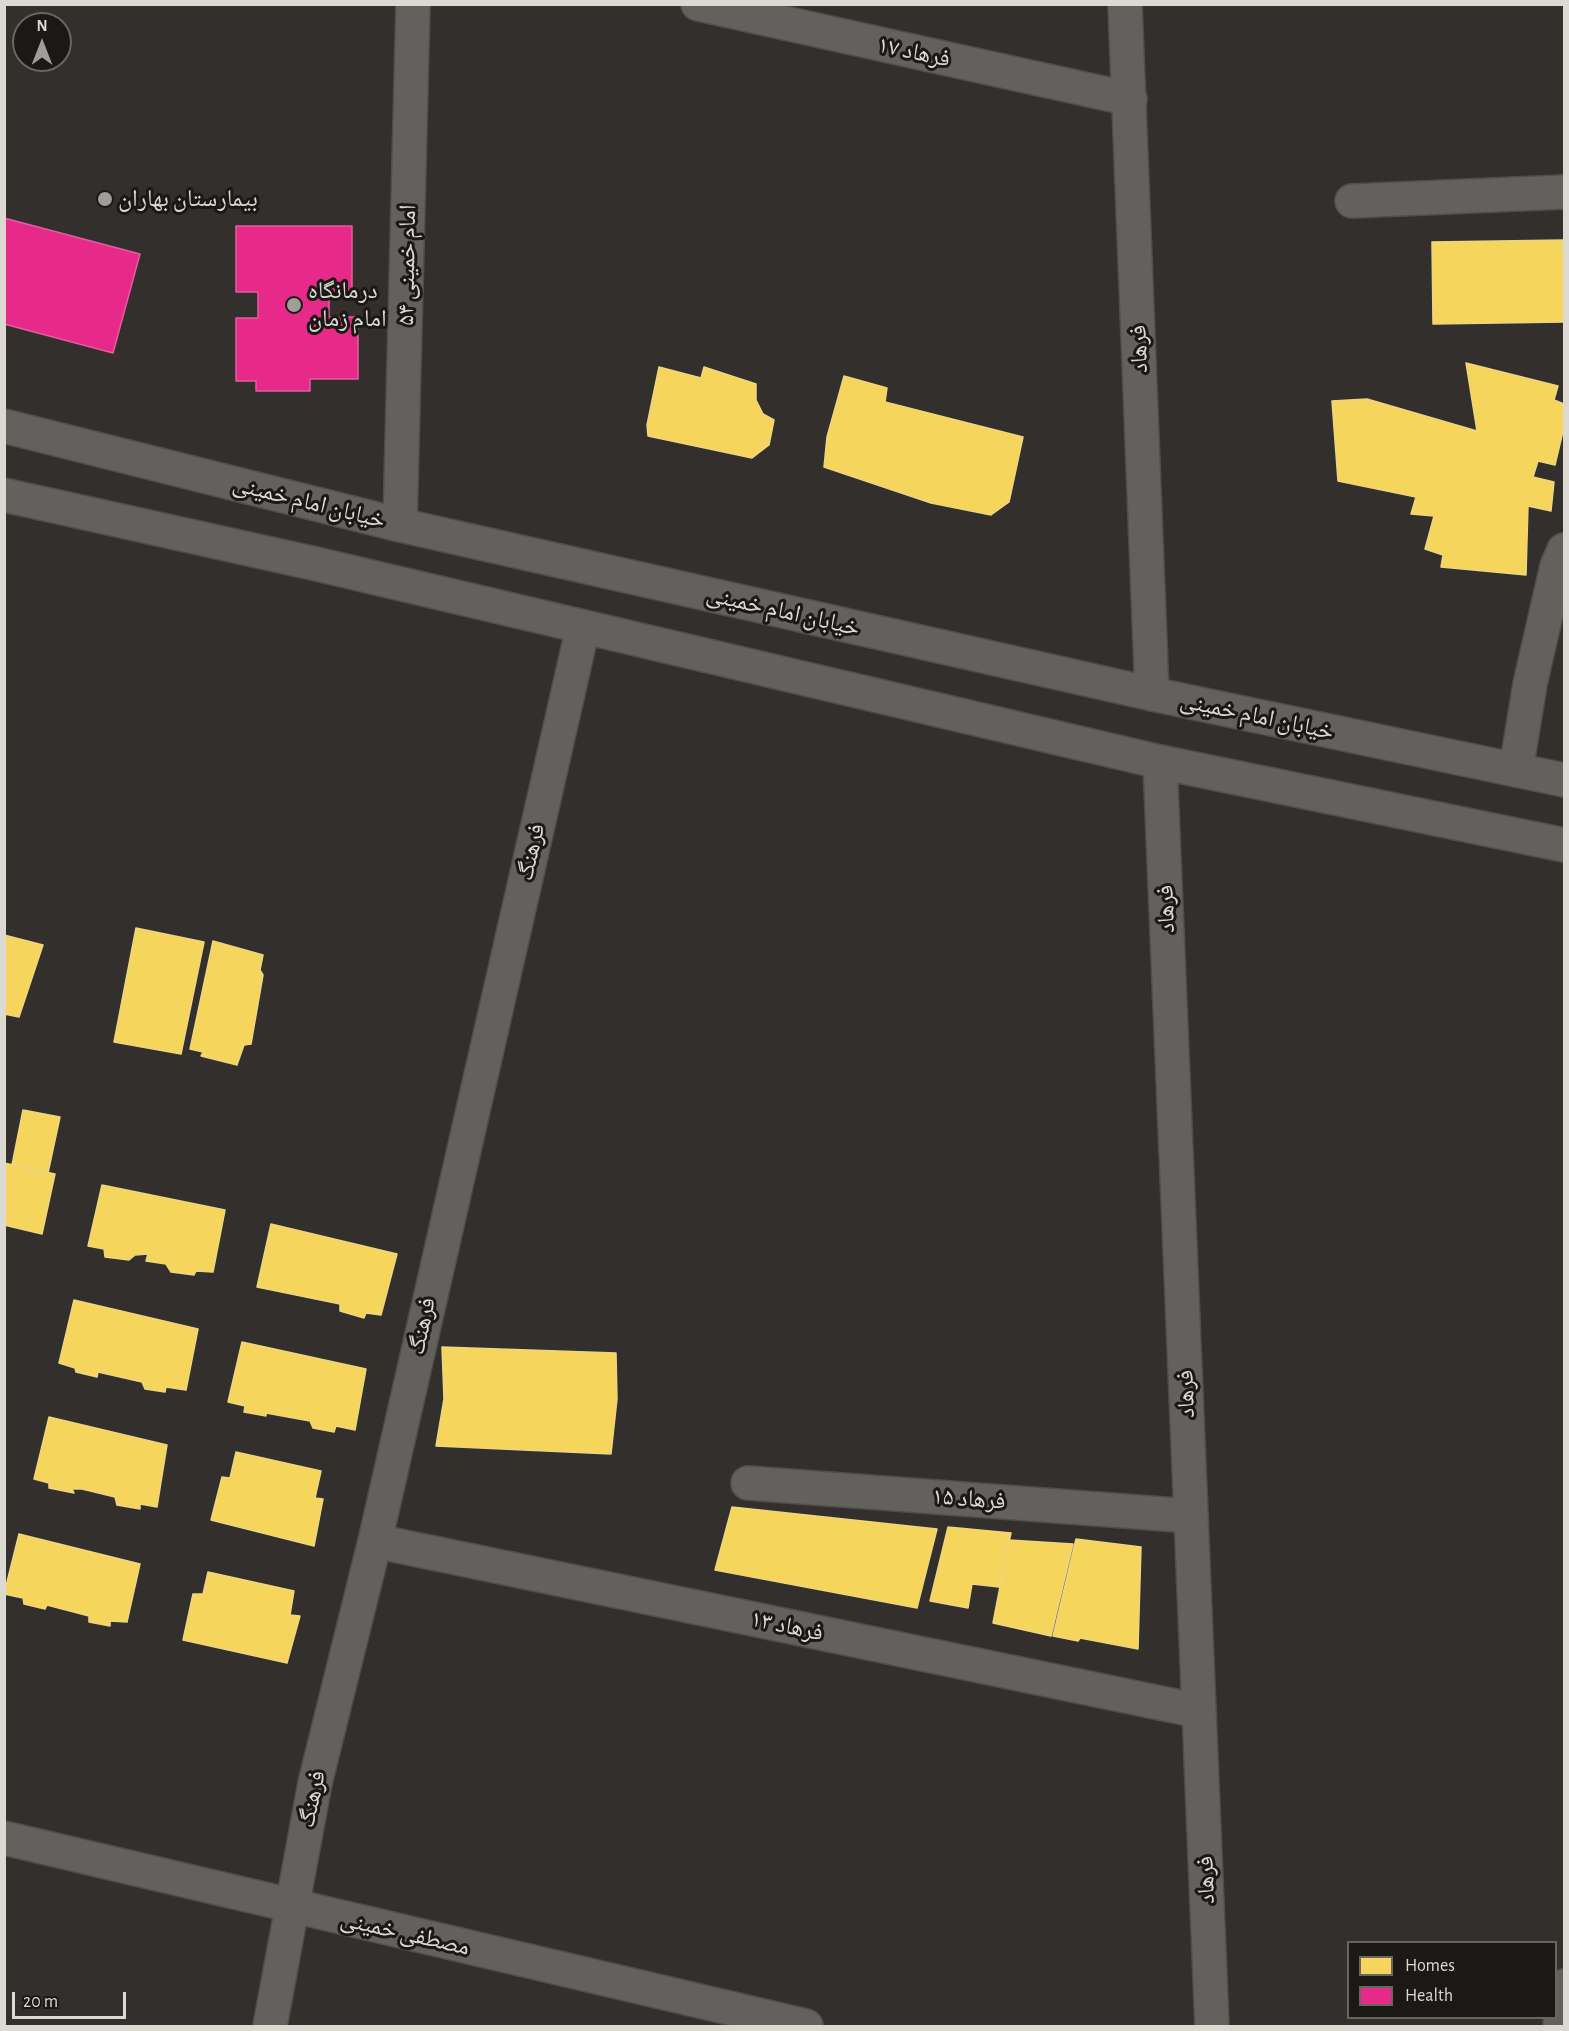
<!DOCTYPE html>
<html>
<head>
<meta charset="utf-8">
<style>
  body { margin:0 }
  #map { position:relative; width:1569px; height:2031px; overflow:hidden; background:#322f2c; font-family:"Alegreya Sans",sans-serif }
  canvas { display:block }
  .frame { position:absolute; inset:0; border:6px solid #dcd9d3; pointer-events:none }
  .legend { position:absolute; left:1347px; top:1941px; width:210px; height:78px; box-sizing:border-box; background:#1b1915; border:2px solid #686661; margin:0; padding:8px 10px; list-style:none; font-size:18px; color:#dcd9d3 }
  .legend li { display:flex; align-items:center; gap:12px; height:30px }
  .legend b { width:30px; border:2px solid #686661 }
  .north { position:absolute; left:12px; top:12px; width:60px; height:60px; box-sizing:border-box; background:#1b1915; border:2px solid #686661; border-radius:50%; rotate:0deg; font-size:16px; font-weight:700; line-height:24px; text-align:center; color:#dcd9d3 }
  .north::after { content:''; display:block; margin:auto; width:21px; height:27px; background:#a09e99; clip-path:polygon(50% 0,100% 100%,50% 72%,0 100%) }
  .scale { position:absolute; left:12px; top:1992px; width:114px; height:27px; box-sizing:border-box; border:3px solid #dcd9d3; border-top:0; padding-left:8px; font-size:18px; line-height:21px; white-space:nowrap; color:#dcd9d3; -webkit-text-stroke:4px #1b1915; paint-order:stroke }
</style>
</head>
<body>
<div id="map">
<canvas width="1569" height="2031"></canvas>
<div class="frame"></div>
<ul class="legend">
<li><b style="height:16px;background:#f6d55c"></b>Homes</li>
<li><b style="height:16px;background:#e7298a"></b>Health</li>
</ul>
<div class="north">N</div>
<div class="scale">20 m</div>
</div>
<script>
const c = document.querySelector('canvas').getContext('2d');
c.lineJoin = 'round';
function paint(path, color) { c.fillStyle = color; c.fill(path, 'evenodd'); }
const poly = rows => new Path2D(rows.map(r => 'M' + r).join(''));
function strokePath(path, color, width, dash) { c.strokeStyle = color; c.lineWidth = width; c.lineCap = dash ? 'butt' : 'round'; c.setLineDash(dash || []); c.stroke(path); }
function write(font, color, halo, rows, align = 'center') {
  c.font = font + ' "Alegreya Sans","Noto Naskh Arabic",sans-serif'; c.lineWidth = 6; c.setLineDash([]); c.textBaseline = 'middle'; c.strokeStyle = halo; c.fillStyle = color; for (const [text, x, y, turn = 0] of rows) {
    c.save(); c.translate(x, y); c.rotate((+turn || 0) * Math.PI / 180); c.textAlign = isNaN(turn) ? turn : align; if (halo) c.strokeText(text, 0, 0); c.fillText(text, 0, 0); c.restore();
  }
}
const homes = poly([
  [1564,240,1564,322,1433,324,1432,242,1564,240],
  [1466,363,1558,386,1554,400,1564,404,1564,427,1555,465,1538,461,1533,477,1554,482,1551,511,1528,506,1526,575,1441,567,1443,555,1425,549,1434,516,1411,514,1416,497,1338,481,1332,401,1367,399,1477,431,1466,363],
  [659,367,701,378,704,367,756,384,756,400,763,414,774,420,769,445,752,458,648,436,647,425,659,367],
  [844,376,887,388,885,402,1023,437,1009,502,991,515,931,503,824,467,827,437,844,376],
  [136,928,204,942,181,1054,114,1042,136,928],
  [4,935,43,945,19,1017,4,1014,4,935],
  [213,941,263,955,260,970,263,975,251,1044,244,1045,237,1065,201,1056,203,1052,190,1049,213,941],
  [23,1110,60,1117,48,1173,12,1165,23,1110],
  [4,1163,55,1174,42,1234,4,1225,4,1163],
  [102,1185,225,1210,213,1272,196,1271,194,1275,171,1272,166,1264,146,1261,148,1254,135,1255,129,1260,105,1257,104,1249,88,1246,102,1185],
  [271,1224,397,1254,381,1315,366,1313,364,1318,340,1311,340,1304,257,1287,271,1224],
  [74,1300,198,1329,186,1390,166,1387,165,1392,145,1389,142,1382,98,1372,97,1377,76,1372,75,1368,59,1363,74,1300],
  [242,1342,366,1369,355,1430,336,1426,334,1432,313,1428,310,1421,266,1413,266,1416,244,1412,245,1406,228,1402,242,1342],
  [442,1347,616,1353,617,1399,611,1454,436,1446,444,1399,442,1347],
  [49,1417,167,1445,157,1507,140,1504,140,1509,117,1505,115,1497,82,1489,72,1489,74,1493,49,1488,49,1483,34,1479,49,1417],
  [236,1452,321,1471,315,1498,323,1499,314,1546,211,1520,222,1477,230,1478,236,1452],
  [732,1507,937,1529,917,1608,715,1570,732,1507],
  [948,1527,1011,1533,999,1587,972,1584,968,1608,930,1601,948,1527],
  [19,1534,140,1564,127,1622,110,1621,110,1626,89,1622,89,1616,47,1605,45,1609,24,1604,23,1598,4,1594,19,1534],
  [1076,1539,1141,1547,1138,1649,1080,1638,1078,1641,1053,1636,1076,1539],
  [1009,1540,1073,1544,1051,1636,993,1623,1009,1540],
  [208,1572,294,1591,290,1615,300,1616,287,1663,183,1640,193,1594,203,1594,208,1572]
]);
const health = poly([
  [4,218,140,254,113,353,4,324,4,218],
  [236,226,352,226,352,291,329,291,329,317,358,317,358,379,310,379,310,391,256,391,256,381,236,381,236,318,258,318,258,292,236,292,236,226]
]);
const minor = poly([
  [698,4,1130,99],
  [1352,201,1564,192],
  [400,525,413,4],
  [1516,770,1530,684,1557,566,1564,550],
  [748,1483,1191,1516],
  [375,1541,1199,1711],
  [270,2026,315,1783,375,1541,583,627],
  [1560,2026,1564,1986]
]);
const tertiary = poly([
  [1125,4,1152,694],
  [1160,762,1212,2026]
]);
const secondary = poly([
  [4,426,400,525,1152,694,1564,780],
  [4,495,312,563,1160,762,1564,845],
  [4,1838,806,2026]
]);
const markers = [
  [105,199,8,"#a09e99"],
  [294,305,8,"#a09e99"]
];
const streetNames = [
  ["فرهاد ۱۷",914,52,12],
  ["امام خمینی ۵۴",407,265,-89],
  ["فرهاد",1139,349,-92],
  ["خیابان امام خمینی",309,502,14],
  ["خیابان امام خمینی",783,611,13],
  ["خیابان امام خمینی",1257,716,12],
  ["فرهنگ",531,852,-77],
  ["فرهاد",1166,909,-92],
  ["فرهنگ",422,1326,-78],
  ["فرهاد",1186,1394,-92],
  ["فرهاد ۱۵",969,1499,4],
  ["فرهاد ۱۳",787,1626,12],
  ["فرهنگ",312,1799,-78],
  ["فرهاد",1206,1880,-92],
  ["مصطفی خمینی",405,1933,13]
];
const poiNames = [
  ["بیمارستان بهاران",118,199],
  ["درمانگاه",308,291],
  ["امام زمان",308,319]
];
paint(homes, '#f6d55c');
strokePath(homes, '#eed680', 1.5);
paint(health, '#e7298a');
strokePath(health, '#e45ea0', 1.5);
strokePath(minor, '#504e4a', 36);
strokePath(tertiary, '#504e4a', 36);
strokePath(secondary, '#504e4a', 36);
strokePath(minor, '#63615d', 33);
strokePath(tertiary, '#63615d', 33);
strokePath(secondary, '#63615d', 33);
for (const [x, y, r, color] of markers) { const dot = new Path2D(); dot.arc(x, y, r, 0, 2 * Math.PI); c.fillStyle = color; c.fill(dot); strokePath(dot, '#1b1915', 2); }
write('24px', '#dcd9d3', '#1b1915', streetNames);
write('24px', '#dcd9d3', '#1b1915', poiNames, 'left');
</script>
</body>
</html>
